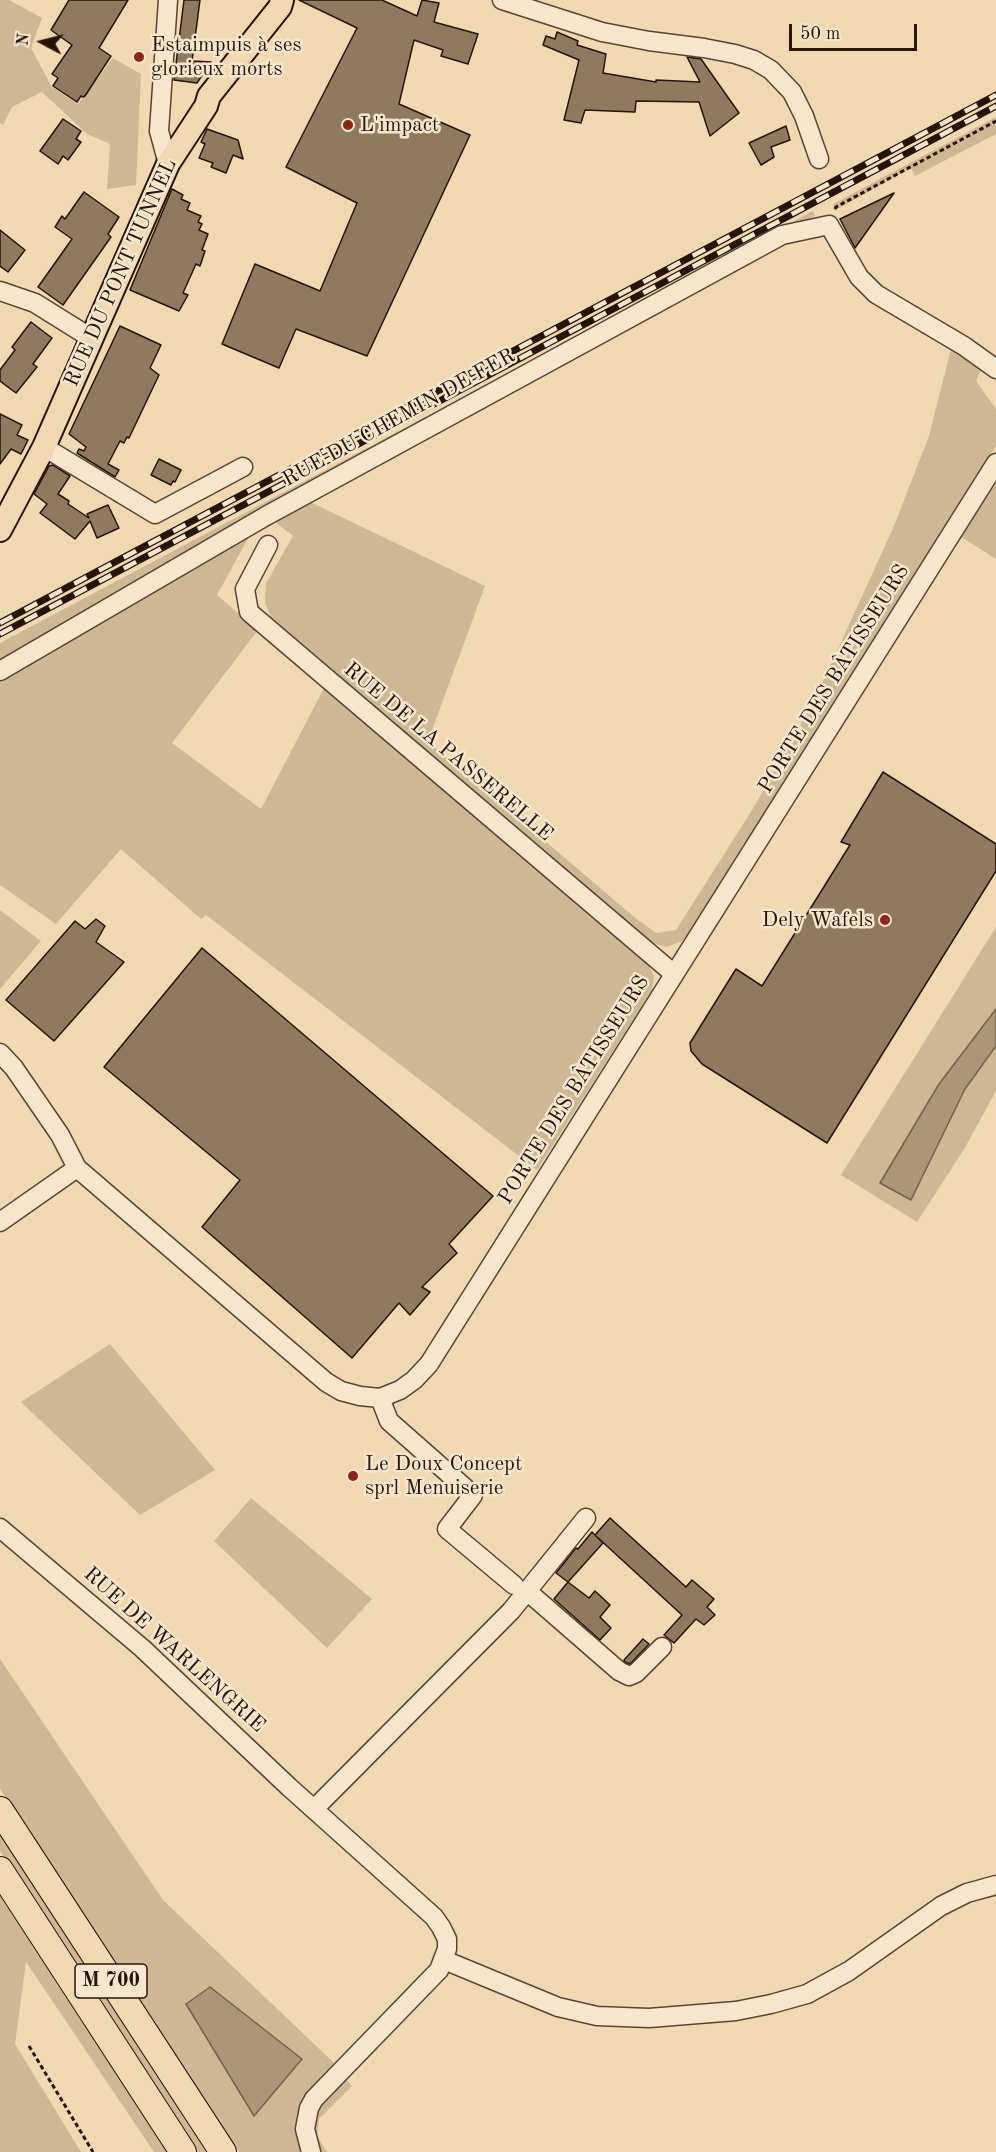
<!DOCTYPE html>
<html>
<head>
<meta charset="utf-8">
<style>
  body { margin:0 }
  #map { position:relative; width:996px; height:2152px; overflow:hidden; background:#f0d9b1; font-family:"Old Standard TT",serif }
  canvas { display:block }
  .north { position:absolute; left:12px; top:12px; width:60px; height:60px; -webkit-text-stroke:4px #f5e6cc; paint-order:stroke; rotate:277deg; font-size:16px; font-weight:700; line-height:24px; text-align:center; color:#261409 }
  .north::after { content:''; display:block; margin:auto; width:21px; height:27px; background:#261409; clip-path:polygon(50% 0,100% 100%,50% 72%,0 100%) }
  .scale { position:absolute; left:789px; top:24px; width:128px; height:27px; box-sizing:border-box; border:3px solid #261409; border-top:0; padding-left:8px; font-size:18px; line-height:21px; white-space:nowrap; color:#261409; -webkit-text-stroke:4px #f5e6cc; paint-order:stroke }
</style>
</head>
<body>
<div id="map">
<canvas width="996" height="2152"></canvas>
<div class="north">N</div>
<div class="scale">50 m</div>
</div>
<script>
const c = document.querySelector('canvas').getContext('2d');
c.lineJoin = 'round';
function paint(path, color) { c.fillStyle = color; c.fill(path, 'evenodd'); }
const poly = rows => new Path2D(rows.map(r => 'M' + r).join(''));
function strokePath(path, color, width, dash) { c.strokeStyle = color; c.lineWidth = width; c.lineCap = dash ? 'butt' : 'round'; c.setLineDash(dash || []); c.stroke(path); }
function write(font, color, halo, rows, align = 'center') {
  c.font = font + ' "Old Standard TT",serif'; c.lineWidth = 5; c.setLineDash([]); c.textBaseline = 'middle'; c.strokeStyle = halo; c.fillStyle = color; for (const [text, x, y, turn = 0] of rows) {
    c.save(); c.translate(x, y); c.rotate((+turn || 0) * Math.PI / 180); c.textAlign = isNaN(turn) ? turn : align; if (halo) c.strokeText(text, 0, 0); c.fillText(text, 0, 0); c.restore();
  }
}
const green = poly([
  [0,0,9,0,42,18,31,48,52,87,78,104,113,58,141,74,136,185,107,189,110,144,87,134,42,92,12,107,3,125,0,123],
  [996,117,996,134,915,176,911,168,834,211,833,204],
  [813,211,815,216,782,231,0,664,0,643],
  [952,345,983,365,976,381,996,409,996,446,695,925,682,941,667,947,652,943,271,617,265,603,266,583,293,536,274,521,251,533,217,595,258,630,172,743,261,809,324,688,649,966,654,977,652,990,537,1170,206,915,201,919,121,849,56,924,0,885,0,676,304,499,485,586,428,741,634,917,656,933,676,930,754,807,816,697,894,526,929,436],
  [996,479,996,559,961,537],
  [0,910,41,941,0,989],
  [996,927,996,1009,939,1084,881,1183,911,1199,965,1089,996,1046,996,1091,963,1151,917,1222,841,1175],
  [110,1344,215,1470,140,1515,21,1402],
  [251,1498,372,1599,327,1648,214,1541],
  [0,1659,163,1900,333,2062,352,2086,319,2119,317,2136,327,2152,239,2152,0,1789],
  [0,1828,209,2152,196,2152,23,1886,0,1851],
  [0,1886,171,2152,154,2152,26,1962,15,2044,81,2152,0,2152]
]);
const water = poly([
  [996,1009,996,1046,965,1089,911,1200,880,1183,939,1084,996,1009],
  [210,1987,302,2059,254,2116,186,2004,210,1987]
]);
const building = poly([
  [69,0,128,0,99,48,111,56,85,96,83,97,81,96,77,102,53,86,58,78,52,74,72,45,51,30,69,0],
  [184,0,200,0,192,61,211,62,197,83,174,80,184,0],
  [299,0,382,0,417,16,422,0,439,3,434,22,478,34,468,64,441,56,443,50,414,40,399,104,470,135,367,356,296,329,279,368,222,344,255,264,320,291,357,203,286,167,357,28,299,0],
  [557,32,578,41,577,45,606,54,603,73,656,82,656,80,700,82,687,57,701,59,739,113,710,136,699,102,636,101,635,112,585,110,581,123,564,120,579,60,543,45,546,36,555,39,557,32],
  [63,119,81,131,76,139,81,142,68,160,63,156,58,164,40,151,63,119],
  [786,126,790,140,771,147,774,157,761,165,749,143,786,126],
  [207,129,238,140,243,159,233,155,226,173,211,167,213,163,199,158,205,144,201,142,207,129],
  [172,189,183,195,181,199,190,203,187,210,201,216,198,222,202,224,199,230,208,234,202,250,205,251,200,266,196,264,183,293,188,295,179,311,130,290,172,189],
  [84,192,119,217,108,234,111,237,63,305,38,287,72,239,55,227,62,216,65,219,84,192],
  [894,193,855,248,840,219,894,193],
  [0,230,25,250,8,272,0,266,0,230],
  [31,322,52,338,33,364,37,367,16,393,0,381,0,370,15,350,12,347,31,322],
  [120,326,161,345,150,368,159,375,129,438,127,437,124,443,120,441,108,464,119,470,115,477,77,453,79,449,84,451,86,447,69,434,120,326],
  [0,414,22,425,17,435,28,440,21,454,11,449,0,464,0,414],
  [159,459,181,470,175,482,173,481,171,485,151,475,159,459],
  [53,465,70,476,58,494,69,501,68,504,89,518,87,514,108,505,119,528,97,538,90,521,75,539,40,513,47,504,34,494,49,466,53,465],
  [883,772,996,844,996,871,827,1143,702,1064,691,1051,690,1043,736,969,762,986,850,845,841,842,883,772],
  [96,919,105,926,96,942,124,962,54,1041,6,1000,75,921,85,929,96,919],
  [202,948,493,1196,449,1244,457,1253,422,1287,430,1292,410,1315,399,1303,352,1358,202,1227,240,1180,104,1067,202,948],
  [610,1518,686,1587,692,1580,714,1599,707,1607,715,1615,704,1625,696,1619,674,1643,664,1635,682,1615,596,1536,603,1543,568,1582,556,1573,576,1548,578,1549,592,1532,595,1535,610,1518],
  [568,1582,589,1598,595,1591,610,1605,600,1617,611,1628,600,1640,554,1599,568,1582],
  [643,1639,649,1644,630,1664,625,1662,624,1660,643,1639]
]);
const path = poly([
  [835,209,836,207,996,121],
  [29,2046,93,2152]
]);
const minor = poly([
  [502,0,602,32,649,41,704,48,735,54,754,60,771,70,792,92,804,116,819,159],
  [168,164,159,131,168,0],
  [0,291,35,303,91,338],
  [44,447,155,514,243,467],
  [268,545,245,589,249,612,674,974],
  [0,671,266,516,782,235,829,225,859,277,876,294,964,346,996,369],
  [0,1053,14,1068,60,1135,77,1168,326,1382,341,1391,360,1396,380,1398,400,1390,414,1380,429,1364,996,463],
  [0,1222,77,1168],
  [380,1398,389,1421,473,1495,447,1529,514,1585],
  [0,1528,142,1648,289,1787,434,1917,441,1927,447,1939,447,1949,439,1970,314,2099,309,2108,305,2129,311,2152],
  [527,1591,619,1671,629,1676,636,1673,662,1647],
  [315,1808,511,1611,586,1518],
  [444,1960,558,2007,597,2016,649,2018,736,2011,771,2004,807,1994,849,1971,941,1906,967,1893,996,1885]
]);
const major = poly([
  [0,530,44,447,168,164,206,106,209,96,280,7,282,0]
]);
const highway = poly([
  [0,1810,223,2152],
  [0,1870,183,2152]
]);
const rail = poly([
  [0,623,996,95],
  [0,634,996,106]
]);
const markers = [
  [139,57,6,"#8f2418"],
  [348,125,6,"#8f2418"],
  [885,920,6,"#8f2418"],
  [353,1476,6,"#8f2418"]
];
const shields = [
  [111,1981,72]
];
const shieldNames = [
  ["M 700",111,1981]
];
const poiNames = [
  ["Estaimpuis à ses",151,45],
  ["glorieux morts",151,69],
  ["L'impact",360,125],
  ["Dely Wafels",873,920,"right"],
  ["Le Doux Concept",365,1464],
  ["sprl Menuiserie",365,1488]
];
const streetNames = [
  ["RUE DU PONT TUNNEL",121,273,-66],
  ["RUE DU CHEMIN DE FER",399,418,-29],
  ["PORTE DES BÂTISSEURS",834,679,-58],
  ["RUE DE LA PASSERELLE",448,752,40],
  ["PORTE DES BÂTISSEURS",574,1090,-58],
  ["RUE DE WARLENGRIE",174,1650,42]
];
paint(green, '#ceb894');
paint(water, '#ab9678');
strokePath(water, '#76624c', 1.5);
paint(building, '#8f7a60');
strokePath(building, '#261409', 1.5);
strokePath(minor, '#584533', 21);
strokePath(major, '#261409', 26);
strokePath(highway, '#261409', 28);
strokePath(path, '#261409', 3, [4.5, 3]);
strokePath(minor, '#f5e6cc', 18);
strokePath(major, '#f0d9b1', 22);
strokePath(highway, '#f0d9b1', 26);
strokePath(rail, '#261409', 7);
strokePath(rail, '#f5e6cc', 4.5, [14]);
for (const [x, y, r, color] of markers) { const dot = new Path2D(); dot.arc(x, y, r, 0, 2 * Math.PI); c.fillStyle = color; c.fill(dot); strokePath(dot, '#f5e6cc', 2); }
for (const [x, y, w] of shields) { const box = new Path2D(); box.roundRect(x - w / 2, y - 17, w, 34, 4.5); c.fillStyle = '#f5e6cc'; c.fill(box); strokePath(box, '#261409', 1.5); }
write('bold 20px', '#261409', null, shieldNames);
write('21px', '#261409', '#f5e6cc', poiNames, 'left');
write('21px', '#261409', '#f5e6cc', streetNames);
</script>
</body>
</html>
